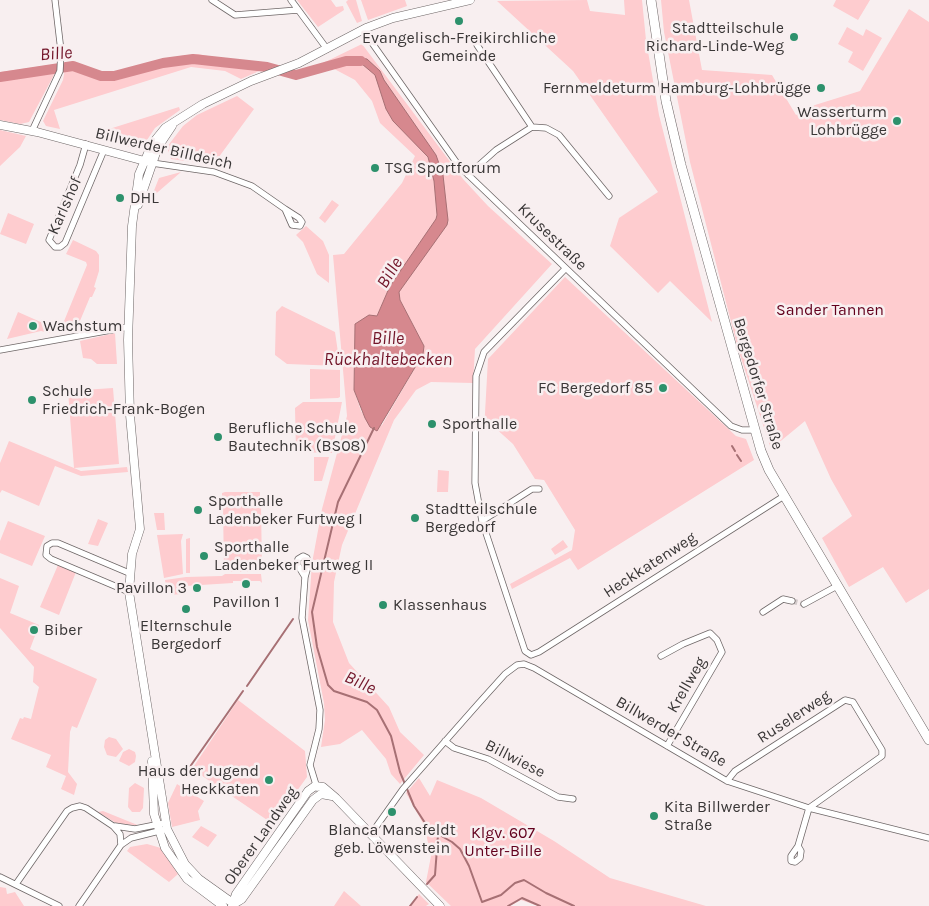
<!DOCTYPE html>
<html>
<head>
<meta charset="utf-8">
<style>
  body { margin:0 }
  canvas { display:block; background:#f8eff0 }
</style>
</head>
<body>
<canvas width="929" height="906"></canvas>
<script>
const c = document.querySelector('canvas').getContext('2d');
c.lineJoin = 'round';
function paint(path, color) { c.fillStyle = color; c.fill(path, 'evenodd'); }
const poly = rows => new Path2D(rows.map(r => 'M' + r).join(''));
function strokePath(path, color, width, dash) { c.strokeStyle = color; c.lineWidth = width; c.lineCap = dash ? 'butt' : 'round'; c.setLineDash(dash || []); c.stroke(path); }
function write(font, color, halo, rows, align = 'center') {
  c.font = font + ' Karla,sans-serif'; c.lineWidth = 5; c.setLineDash([]); c.textBaseline = 'middle'; c.strokeStyle = halo; c.fillStyle = color; for (const [text, x, y, turn = 0] of rows) {
    c.save(); c.translate(x, y); c.rotate((+turn || 0) * Math.PI / 180); c.textAlign = isNaN(turn) ? turn : align; if (halo) c.strokeText(text, 0, 0); c.fillText(text, 0, 0); c.restore();
  }
}
const green = poly([
  [297,0,331,0,336,7,343,6,344,10,318,27],
  [348,0,356,0,362,21,357,23,346,2],
  [361,0,405,0,407,6,368,20],
  [587,0,590,11,625,15,624,0,642,0,646,40,659,115,712,322,670,281,658,293,610,246,619,218,658,192,573,71,497,1],
  [661,0,689,0,702,70,772,75,796,115,815,105,860,91,909,9,929,22,929,589,906,603,883,567,849,587,822,538,852,516,831,479,805,421,771,449,738,349,690,162,664,32],
  [836,0,870,0,858,20,833,6],
  [847,27,863,36,866,29,882,38,863,71,848,62,853,52,838,44],
  [362,44,463,179,488,206,552,264,475,349,473,383,431,382,416,390,394,420,342,545,334,582,333,622,349,663,389,707,400,732,424,755,400,784,391,774,386,759,362,730,340,744,321,747,325,720,324,703,308,620,312,563,322,509,347,416,333,255,344,254,402,183,415,156,380,123,372,101,355,80,323,63],
  [390,287,399,288,398,296,424,346,423,354,382,425,374,430,361,411,354,390,355,324,377,316],
  [198,54,266,68,241,79,225,71,191,67,54,110,60,129,46,126,43,121,63,80,66,63,76,64,107,74,180,56],
  [57,64,56,71,29,122,20,124,0,120,0,72],
  [237,96,254,109,213,165,171,159,167,147,183,126,197,115],
  [179,107,180,110,155,128,143,146,138,149,104,141,106,130],
  [0,130,26,136,20,147,0,166],
  [181,172,151,198,159,178],
  [332,200,339,205,325,223,319,218],
  [8,213,34,224,26,244,0,234],
  [306,226,323,241,329,255,329,283,317,274,303,242,296,235],
  [73,240,96,251,99,255,99,271,94,287,96,288,92,297,90,297,77,328,60,331,87,265,86,262,66,254],
  [565,277,736,436,746,439,754,460,578,570,570,558,512,589,510,584,572,550,575,530,544,480,535,479,513,444,493,426,484,431,488,359],
  [282,306,335,332,340,366,287,364,275,355,276,312],
  [18,312,43,323,43,326,51,330,50,333,41,331,7,339],
  [115,333,117,364,97,364,91,359,83,358,80,341],
  [310,369,340,370,340,397,338,398,310,399],
  [113,388,119,464,74,468,81,471,127,467,128,472,81,476,55,466,39,506,2,490,0,493,0,463,9,441,74,468,68,391],
  [303,402,342,402,332,453,296,452,295,408],
  [314,457,329,457,322,481,314,481],
  [438,470,449,471,448,492,437,492],
  [225,492,260,492,260,499,222,499,222,493],
  [251,502,261,504,262,572,224,572,223,506,251,506],
  [154,513,164,513,165,530,157,530],
  [98,519,108,523,98,546,88,544],
  [8,521,45,536,32,566,0,553,0,541],
  [183,534,181,541,183,574,164,578,157,535],
  [190,538,190,573,186,573,186,539],
  [563,540,568,547,555,555,551,549],
  [58,565,76,572,59,615,40,607],
  [225,574,261,574,262,583,260,581,233,581,233,583,185,586,184,594,167,595,165,580,186,577,222,576],
  [0,578,19,586,10,613,39,625,30,649,97,679,77,728,72,726,70,732,68,772,77,784,74,795,61,789,66,776,46,767,51,755,11,739,20,718,23,719,24,717,31,719,39,687,33,682,34,667,0,628],
  [238,700,305,751,307,777,273,824,192,769],
  [109,737,116,739,123,749,116,757,107,755,104,747,105,740],
  [129,749,135,752,136,756,135,762,129,766,119,761,123,752],
  [419,778,430,796,437,780,481,798,554,841,610,878,706,906,538,906,521,900,510,906,451,906,426,882,431,856,424,825,406,793],
  [135,783,144,788,143,808,140,812,132,812,128,807,129,788],
  [177,784,204,801,198,811,200,820,172,827,168,803],
  [103,811,140,826,116,823,98,812],
  [201,826,217,835,208,847,192,837],
  [147,844,161,848,178,874,169,882,127,851,130,847],
  [0,887,6,888,7,894,15,892,24,906,0,906],
  [344,891,361,906,334,906],
  [419,894,429,904,426,906,409,906]
]);
const water = poly([
  [350,57,367,59,380,71,384,80,436,155,443,175,448,220,447,225,399,292,400,300,424,346,423,354,377,431,370,427,365,418,354,390,355,324,369,315,377,316,390,286,436,219,437,215,434,181,428,157,393,121,386,109,375,75,362,64,349,63,350,57]
]);
const stream = poly([
  [374,428,338,502,312,612,317,647,328,685,334,691,367,702,377,710,391,736,400,772,414,806,429,829,452,842,460,849,469,866,482,902,501,895,515,883,524,880,546,893,574,906],
  [732,446,735,451],
  [737,455,741,461],
  [247,686,293,619],
  [187,771,243,691],
  [427,884,435,875,438,835],
  [410,906,417,897],
  [508,906,522,898,540,906]
]);
const river = poly([
  [0,77,73,66,101,76,114,76,163,63,193,59,267,67,296,75,346,61,361,61]
]);
const streetTunnel = poly([
  [792,601,804,604]
]);
const street = poly([
  [212,0,235,15,298,10],
  [291,0,327,49],
  [361,31,365,33,459,166,731,426,742,430,754,430],
  [477,45,532,127,546,128,559,135,609,196],
  [32,131,60,71,61,51,55,0],
  [86,144,80,165,49,240,55,247,60,247,65,243,104,150],
  [152,163,214,172,252,186,285,209,292,225,300,226,302,222,299,218,285,209],
  [468,175,496,150,532,127],
  [565,269,484,352,476,376,475,483,482,521,525,651,531,655,539,652,784,496],
  [0,350,128,327],
  [482,521,532,489,539,489],
  [305,577,297,564,298,559,303,556,307,558,309,563,305,577,302,618,320,710,319,729,310,765,317,788],
  [129,592,51,559,46,555,47,546,52,543,58,543,129,573],
  [804,604,837,586],
  [763,612,783,599,792,601],
  [661,656,683,644,710,633,717,640,722,652,667,746],
  [445,741,454,748,488,759,558,797,573,799],
  [727,781,735,771,845,700,853,702,882,750,882,756,809,808,798,846,791,856,791,861,795,862,800,858,801,851,798,846],
  [115,826,135,829,165,823],
  [371,834,403,789,478,704,505,674,517,665,524,664,534,668,727,781,809,808,929,838],
  [0,877,59,906],
  [16,884,67,811,72,808,80,806,86,808,113,826,120,834,121,845],
  [79,906,121,845,131,838,167,829]
]);
const secondary = poly([
  [0,125,37,132,152,163],
  [138,205,158,147,172,126],
  [152,761,154,814,165,848,187,879,223,906],
  [234,904,199,879,185,864,167,829,129,592,132,554,140,529,130,415,128,340,132,226,139,174,152,144,165,128,203,104,251,81,299,63,366,28,393,18,470,0],
  [234,904,242,899,313,800,321,794,332,796],
  [232,906,236,894,308,791,315,786,323,787,336,798,440,906]
]);
const primary = poly([
  [651,0,666,101,681,165,761,451,769,470,929,740]
]);
const markers = [
  [459,21,5,"#2d916c"],
  [794,37,5,"#2d916c"],
  [821,88,5,"#2d916c"],
  [897,121,5,"#2d916c"],
  [375,168,5,"#2d916c"],
  [120,198,5,"#2d916c"],
  [33,326,5,"#2d916c"],
  [663,388,5,"#2d916c"],
  [32,400,5,"#2d916c"],
  [432,424,5,"#2d916c"],
  [218,437,5,"#2d916c"],
  [198,510,5,"#2d916c"],
  [415,518,5,"#2d916c"],
  [204,556,5,"#2d916c"],
  [246,584,5,"#2d916c"],
  [197,588,5,"#2d916c"],
  [383,605,5,"#2d916c"],
  [186,609,5,"#2d916c"],
  [34,630,5,"#2d916c"],
  [269,780,5,"#2d916c"],
  [392,812,5,"#2d916c"],
  [654,816,5,"#2d916c"]
];
const poiNames = [
  ["Stadtteilschule",784,28,"right"],
  ["Richard-Linde-Weg",784,46,"right"],
  ["Evangelisch-Freikirchliche",459,38,"center"],
  ["Gemeinde",459,56,"center"],
  ["Fernmeldeturm Hamburg-Lohbrügge",811,88,"right"],
  ["Wasserturm",887,112,"right"],
  ["Lohbrügge",887,130,"right"],
  ["TSG Sportforum",385,168],
  ["DHL",130,198],
  ["Wachstum",43,326],
  ["FC Bergedorf 85",653,388,"right"],
  ["Schule",42,391],
  ["Friedrich-Frank-Bogen",42,409],
  ["Sporthalle",442,424],
  ["Berufliche Schule",228,428],
  ["Bautechnik (BS08)",228,446],
  ["Sporthalle",208,501],
  ["Ladenbeker Furtweg I",208,519],
  ["Stadtteilschule",425,509],
  ["Bergedorf",425,527],
  ["Sporthalle",214,547],
  ["Ladenbeker Furtweg II",214,565],
  ["Pavillon 3",187,588,"right"],
  ["Pavillon 1",246,602,"center"],
  ["Klassenhaus",393,605],
  ["Elternschule",186,626,"center"],
  ["Bergedorf",186,644,"center"],
  ["Biber",44,630],
  ["Haus der Jugend",259,771,"right"],
  ["Heckkaten",259,789,"right"],
  ["Kita Billwerder",664,807],
  ["Straße",664,825],
  ["Blanca Mansfeldt",392,830,"center"],
  ["geb. Löwenstein",392,848,"center"]
];
const streetNames = [
  ["Billwerder Billdeich",164,149,13],
  ["Karlshof",65,206,-66],
  ["Krusestraße",552,237,44],
  ["Bergedorfer Straße",758,384,73],
  ["Heckkatenweg",650,565,-33],
  ["Krellweg",687,685,-60],
  ["Ruselerweg",794,717,-33],
  ["Billwerder Straße",671,732,30],
  ["Billwiese",515,759,27],
  ["Oberer Landweg",261,836,-55]
];
const parkNames = [
  ["Sander Tannen",830,310],
  ["Klgv. 607",503,833],
  ["Unter-Bille",503,851]
];
const waterNames = [
  ["Bille",56,54,-4],
  ["Bille",390,273,-58],
  ["Bille",388,339],
  ["Rückhaltebecken",388,360],
  ["Bille",360,683,25]
];
paint(green, '#fecccf');
paint(water, '#d6888e');
strokePath(water, '#a77074', 1);
strokePath(stream, '#a77074', 2);
strokePath(river, '#d6888e', 10);
strokePath(streetTunnel, '#d2cacb', 5.5, [5.5, 3]);
strokePath(street, '#6e6767', 7);
strokePath(secondary, '#6e6767', 9);
strokePath(primary, '#6e6767', 10);
strokePath(street, '#fff', 5.5);
strokePath(secondary, '#fff', 8);
strokePath(primary, '#fff', 9);
for (const [x, y, r, color] of markers) { const dot = new Path2D(); dot.arc(x, y, r, 0, 2 * Math.PI); c.fillStyle = color; c.fill(dot); strokePath(dot, '#f8eff0', 2); }
write('16px', '#3a3737', '#f8eff0', poiNames, 'left');
write('16px', '#3a3737', '#f8eff0', streetNames);
write('16px', '#62001d', '#f8eff0', parkNames);
write('italic 18px', '#721529', '#f8eff0', waterNames);
</script>
</body>
</html>
